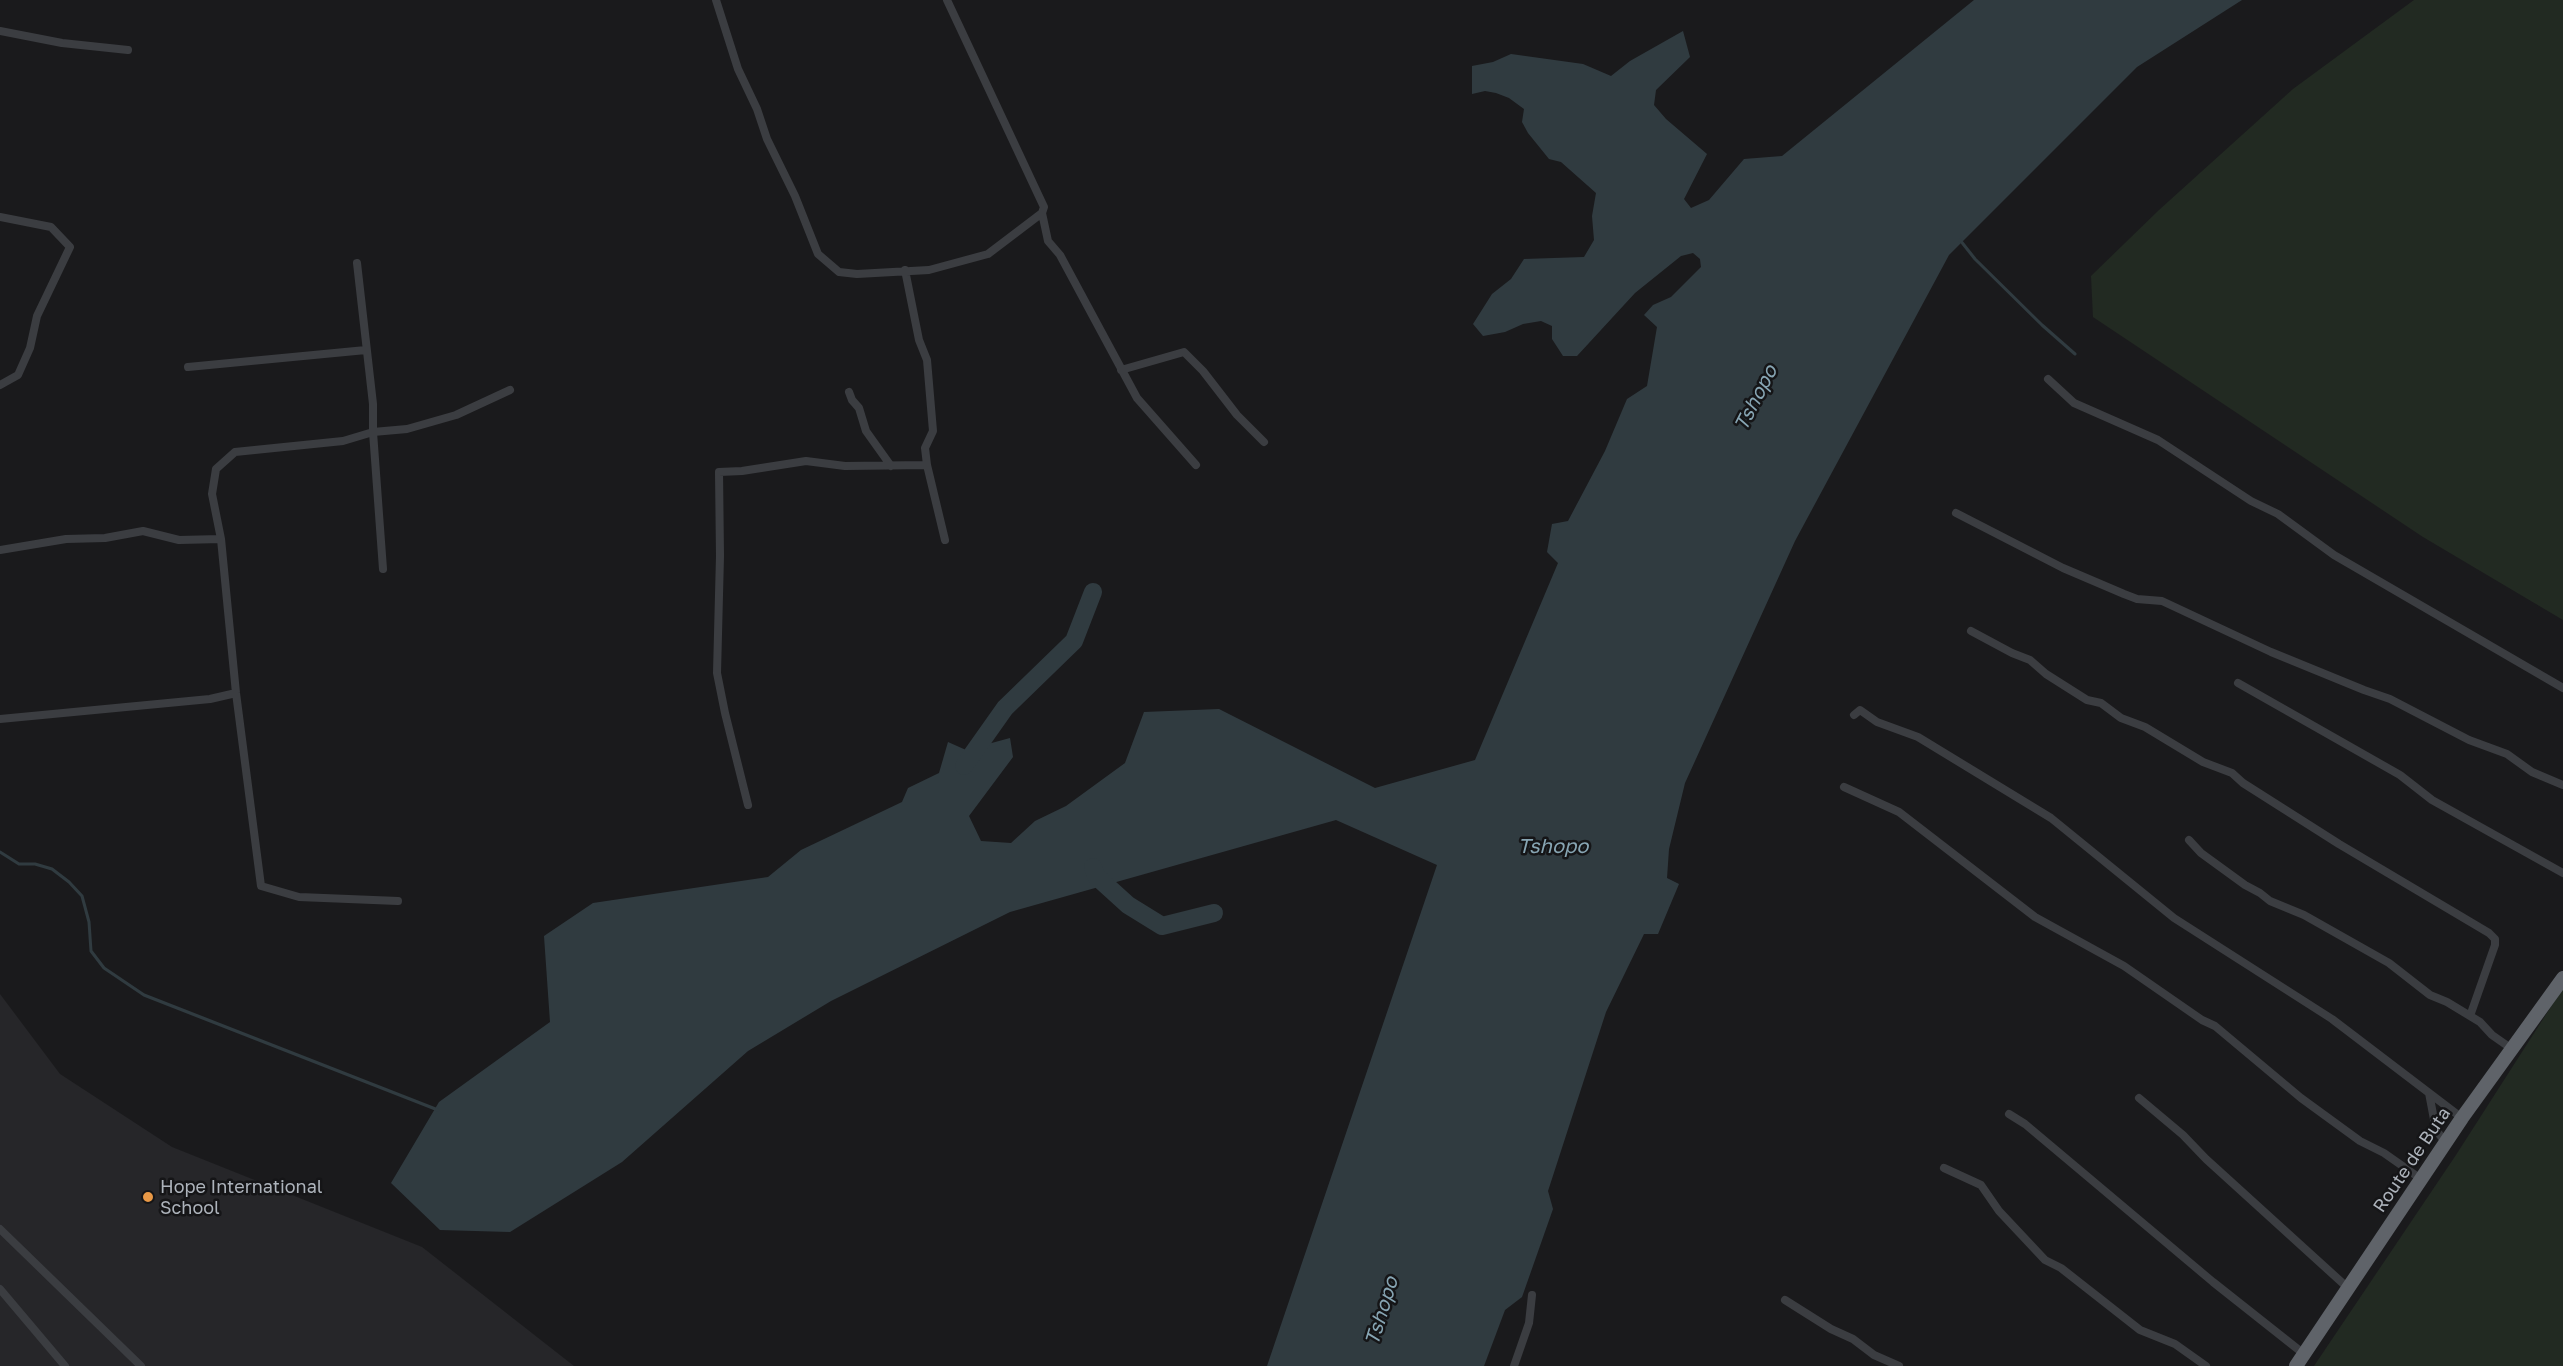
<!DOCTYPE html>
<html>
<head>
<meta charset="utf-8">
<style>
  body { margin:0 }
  canvas { display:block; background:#1a1a1c }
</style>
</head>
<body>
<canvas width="2563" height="1366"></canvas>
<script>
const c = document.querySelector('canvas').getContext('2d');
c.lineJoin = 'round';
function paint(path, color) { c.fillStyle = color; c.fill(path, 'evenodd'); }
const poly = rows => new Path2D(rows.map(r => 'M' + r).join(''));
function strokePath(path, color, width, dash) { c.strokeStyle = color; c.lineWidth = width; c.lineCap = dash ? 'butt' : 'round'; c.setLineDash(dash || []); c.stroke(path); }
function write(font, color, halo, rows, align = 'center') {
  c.font = font + ' "Golos Text",sans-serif'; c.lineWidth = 5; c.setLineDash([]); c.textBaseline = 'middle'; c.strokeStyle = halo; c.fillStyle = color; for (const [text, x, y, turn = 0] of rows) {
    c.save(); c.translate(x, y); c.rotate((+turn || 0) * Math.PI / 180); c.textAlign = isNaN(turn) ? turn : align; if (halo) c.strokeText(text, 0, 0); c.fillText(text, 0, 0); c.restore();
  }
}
const built = poly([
  [0,994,60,1074,172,1147,422,1247,574,1366,0,1366]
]);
const green = poly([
  [2414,0,2563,0,2563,620,2423,537,2093,317,2091,276,2159,210,2293,89],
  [2563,988,2563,1366,2314,1366,2456,1155]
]);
const water = poly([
  [1974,0,2242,0,2137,67,1949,255,1795,541,1685,783,1669,849,1667,878,1679,884,1658,934,1644,934,1606,1012,1548,1191,1553,1209,1522,1297,1505,1310,1484,1366,1267,1366,1437,865,1336,820,1010,912,831,1001,748,1051,622,1162,510,1232,440,1230,391,1183,439,1102,550,1022,544,936,593,903,768,877,801,850,902,802,908,788,939,773,948,742,966,750,1010,738,1013,757,969,816,981,841,1011,843,1035,821,1066,806,1125,763,1144,712,1219,709,1375,788,1475,760,1558,563,1547,552,1552,524,1568,521,1605,451,1627,399,1647,386,1657,327,1644,315,1653,305,1671,297,1701,267,1700,259,1693,253,1681,256,1635,293,1577,356,1563,356,1552,339,1552,326,1541,321,1523,324,1505,332,1483,336,1473,324,1492,294,1511,279,1524,259,1584,257,1594,240,1592,216,1596,193,1561,162,1549,159,1528,133,1522,122,1524,109,1509,98,1496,93,1485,91,1472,94,1472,66,1493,62,1511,54,1583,64,1611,76,1630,61,1683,31,1690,57,1656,90,1654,105,1666,119,1707,154,1684,199,1691,208,1709,200,1744,159,1782,156]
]);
const stream = poly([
  [1960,240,1975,259,2042,325,2075,354],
  [0,852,19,864,35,864,52,869,69,882,82,896,89,922,91,951,104,968,144,995,438,1110]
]);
const river = poly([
  [964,766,1005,708,1074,641,1093,592],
  [1093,867,1096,876,1128,905,1162,926,1214,913]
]);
const minor = poly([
  [716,0,738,69,757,109,767,139,795,196,818,254,839,272,857,274,929,270,988,254,1042,213,1044,207,947,0],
  [0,31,62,43,128,50],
  [1042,213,1048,241,1060,255,1137,398,1196,465],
  [0,217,51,227,70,247,37,316,30,348,18,375,0,385],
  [357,263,373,404,373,432,343,441,235,452,216,469,212,494,221,539,236,693,261,886,299,897,398,901],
  [905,270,919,340,927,360,933,431,925,448,927,465,945,540],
  [188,367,366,350],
  [1121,370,1184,352,1203,371,1237,415,1264,442],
  [2048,379,2074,403,2158,440,2251,501,2278,514,2334,555,2563,688],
  [849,392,852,400,859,408,866,431,891,466],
  [1956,513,2063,568,2124,594,2137,599,2162,601,2271,652,2364,690,2390,699,2469,740,2507,754,2532,772,2563,785],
  [0,550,66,539,105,538,143,531,179,540,221,539],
  [383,569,373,432,407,429,456,415,510,390],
  [1971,631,2012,653,2030,660,2046,674,2087,700,2101,703,2121,718,2145,727,2203,762,2232,773,2243,783,2339,844,2489,933,2495,939,2495,945,2470,1016],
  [2238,683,2400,775,2432,800,2563,873],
  [1854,715,1860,710,1877,722,1918,737,2051,818,2174,918,2332,1019,2462,1118],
  [0,719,210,699,236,693],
  [1844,787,1899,812,2035,917,2124,966,2202,1020,2215,1026,2301,1098,2360,1141,2384,1153,2421,1179],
  [748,805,725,713,717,673,720,556,719,472,742,471,806,461,845,466,927,465],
  [2189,840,2201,853,2245,885,2260,893,2270,901,2304,915,2389,963,2430,995,2447,1002,2480,1022,2492,1035,2512,1049],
  [2429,1093,2436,1130,2446,1143],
  [2139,1098,2183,1135,2206,1159,2348,1288],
  [2009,1114,2025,1124,2213,1282,2304,1354],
  [1944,1168,1981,1185,1999,1211,2045,1260,2061,1268,2140,1330,2175,1344,2206,1366],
  [0,1229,141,1366],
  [0,1289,65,1366],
  [1785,1300,1831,1329,1853,1339,1874,1355,1899,1366],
  [1514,1366,1529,1323,1532,1295]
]);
const trunk = poly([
  [2296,1366,2462,1118,2563,978]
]);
const markers = [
  [148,1197,6,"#e89846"]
];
const streetNames = [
  ["Route de Buta",2412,1160,-56]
];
const poiNames = [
  ["Hope International",160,1187],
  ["School",160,1208]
];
const waterNames = [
  ["Tshopo",1756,398,-63],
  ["Tshopo",1553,847],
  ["Tshopo",1382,1311,-73]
];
paint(built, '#262629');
paint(green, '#222a22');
paint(water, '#303b40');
strokePath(stream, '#303b40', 3);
strokePath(river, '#303b40', 18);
strokePath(minor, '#3b3d41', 8);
strokePath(trunk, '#5f6369', 14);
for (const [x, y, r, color] of markers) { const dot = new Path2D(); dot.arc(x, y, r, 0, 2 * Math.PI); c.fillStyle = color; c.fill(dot); strokePath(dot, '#151517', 2); }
write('18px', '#adb3bb', '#151517', streetNames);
write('18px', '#adb3bb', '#151517', poiNames, 'left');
write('italic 20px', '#87a5b3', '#151517', waterNames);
</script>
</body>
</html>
